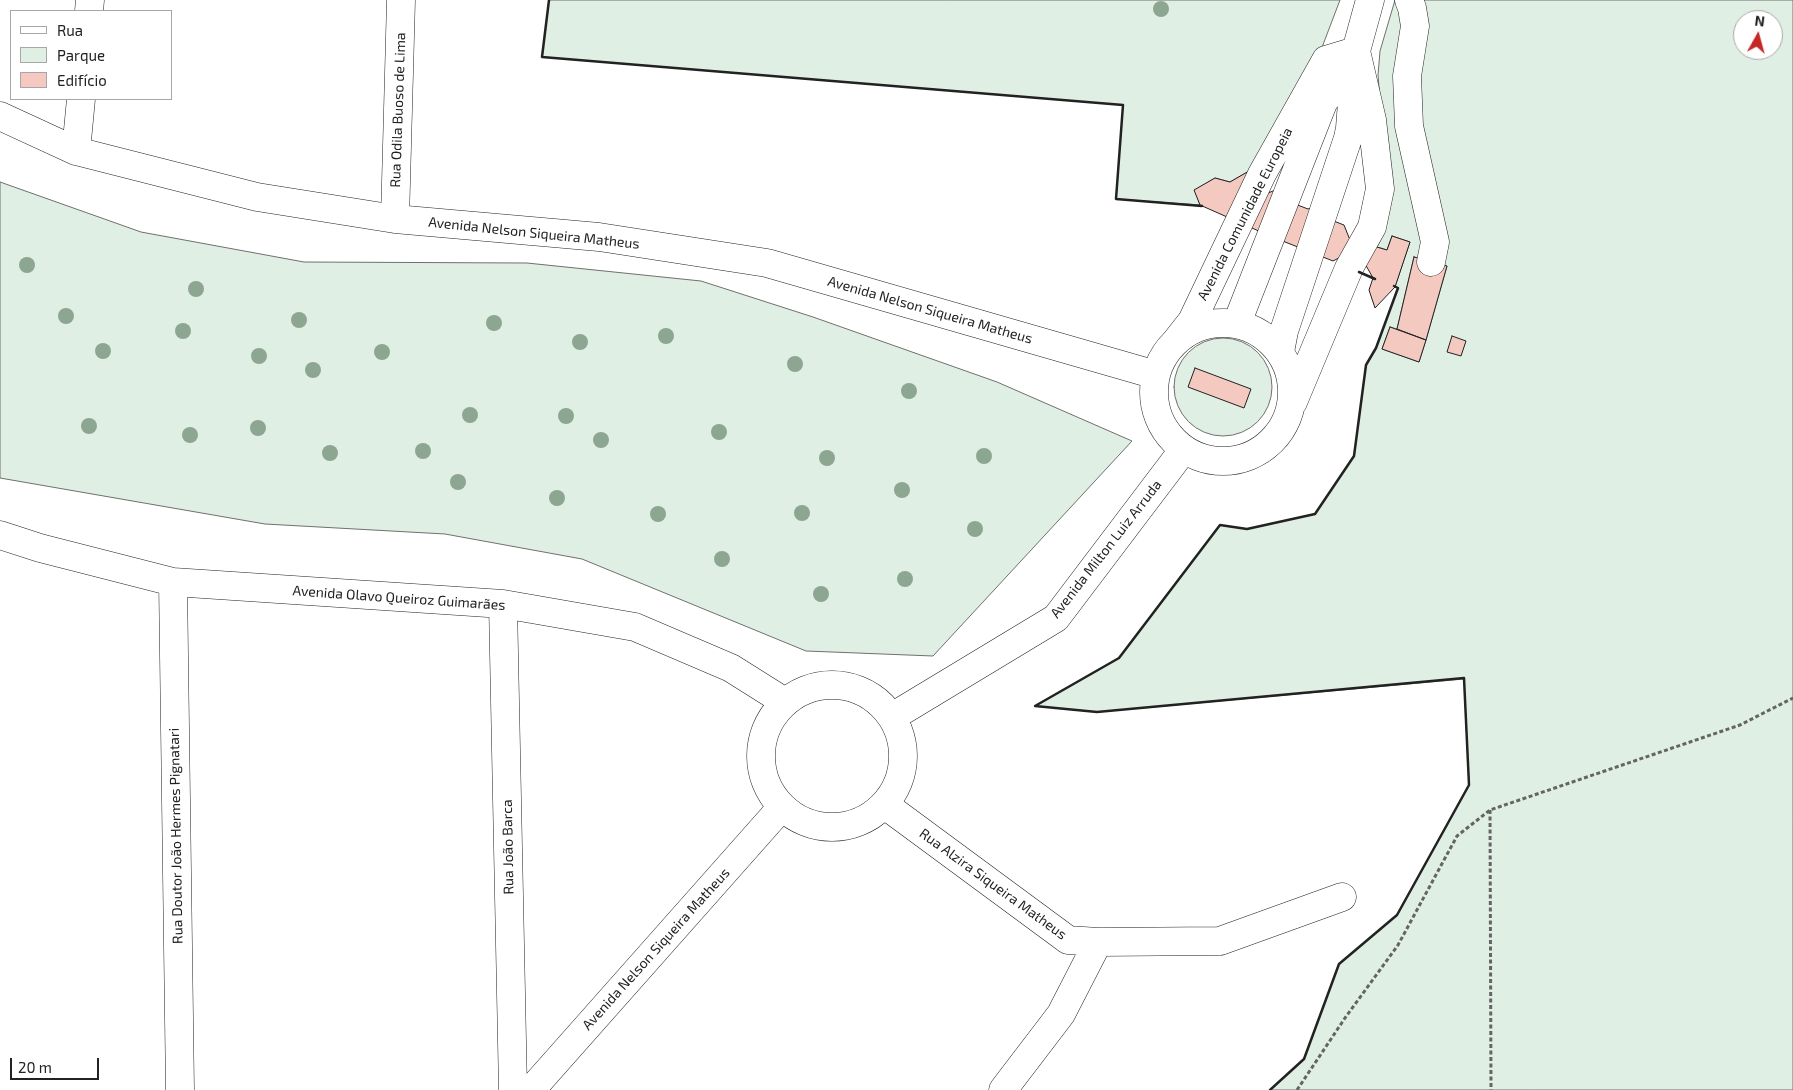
<!DOCTYPE html>
<html>
<head>
<meta charset="utf-8">
<style>
  body { margin:0 }
  #map { position:relative; width:1793px; height:1090px; overflow:hidden; background:#fff; font-family:"Exo 2",sans-serif }
  canvas { display:block }
  .legend { position:absolute; left:10px; top:10px; width:162px; height:90px; box-sizing:border-box; background:#fff; border:1px solid #a7a7a7; margin:0; padding:6px 9px; list-style:none; font-size:15px; color:#222 }
  .legend li { display:flex; align-items:center; gap:10px; height:25px }
  .legend b { width:25px; border:1px solid #a7a7a7 }
  .north { position:absolute; left:1733px; top:10px; width:50px; height:50px; box-sizing:border-box; background:#fff; border:1px solid #a7a7a7; border-radius:50%; rotate:7deg; font-size:14px; font-weight:700; line-height:20px; text-align:center; color:#222 }
  .north::after { content:''; display:block; margin:auto; width:18px; height:22px; background:#c62828; clip-path:polygon(50% 0,100% 100%,50% 72%,0 100%) }
  .scale { position:absolute; left:10px; top:1058px; width:89px; height:22px; box-sizing:border-box; border:2px solid #222; border-top:0; padding-left:6px; font-size:15px; line-height:18px; white-space:nowrap; color:#222; -webkit-text-stroke:4px #fff; paint-order:stroke }
</style>
</head>
<body>
<div id="map">
<canvas width="1793" height="1090"></canvas>
<ul class="legend">
<li><b style="height:6px;background:#fff"></b>Rua</li>
<li><b style="height:14px;background:#e0efe3"></b>Parque</li>
<li><b style="height:14px;background:#f3c9c0"></b>Edifício</li>
</ul>
<div class="north">N</div>
<div class="scale">20 m</div>
</div>
<script>
const c = document.querySelector('canvas').getContext('2d');
c.lineJoin = 'round';
function paint(path, color) { c.fillStyle = color; c.fill(path, 'evenodd'); }
const poly = rows => new Path2D(rows.map(r => 'M' + r).join(''));
function strokePath(path, color, width, dash) { c.strokeStyle = color; c.lineWidth = width; c.lineCap = dash ? 'butt' : 'round'; c.setLineDash(dash || []); c.stroke(path); }
function write(font, color, halo, rows, align = 'center') {
  c.font = font + ' "Exo 2",sans-serif'; c.lineWidth = 4; c.setLineDash([]); c.textBaseline = 'middle'; c.strokeStyle = halo; c.fillStyle = color; for (const [text, x, y, turn = 0] of rows) {
    c.save(); c.translate(x, y); c.rotate((+turn || 0) * Math.PI / 180); c.textAlign = isNaN(turn) ? turn : align; if (halo) c.strokeText(text, 0, 0); c.fillText(text, 0, 0); c.restore();
  }
}
const green = poly([
  [549,0,1340,0,1321,50,1249,171,1230,182,1215,178,1195,190,1200,205,1116,199,1123,105,542,57,549,0],
  [1395,0,1793,0,1793,1090,1270,1090,1304,1059,1339,964,1397,915,1469,785,1464,679,1097,712,1035,706,1119,658,1220,525,1247,529,1315,514,1354,456,1366,365,1376,348,1398,288,1395,287,1410,242,1392,236,1387,250,1377,247,1384,232,1382,124,1378,75,1380,51,1395,0],
  [1743,20,1773,20,1773,50,1743,50,1743,20],
  [1414,257,1447,266,1426,340,1419,362,1382,349,1390,327,1397,329,1414,257],
  [0,182,141,232,304,262,527,263,701,281,813,317,997,382,1132,441,933,656,806,651,582,559,445,534,265,524,0,478,0,182],
  '1174 387a49 49 0 1 1 98 0a49 49 0 1 1-98 0Z'
]);
const building = poly([
  [1249,171,1256,188,1268,193,1288,185,1295,204,1308,209,1324,203,1331,220,1344,225,1354,250,1333,261,1270,236,1200,205,1194,190,1215,178,1230,182,1249,171],
  [1392,236,1410,242,1395,287,1375,308,1369,290,1373,278,1364,262,1370,245,1387,250,1392,236],
  [1414,257,1447,266,1426,340,1397,329,1414,257],
  [1390,327,1426,340,1419,362,1382,349,1390,327],
  [1452,336,1466,341,1461,356,1447,352,1452,336],
  [1195,368,1251,389,1244,408,1188,387,1195,368]
]);
const path = poly([
  [1490,810,1491,1090],
  [1297,1090,1345,1018,1398,945,1457,836,1490,810,1740,725,1793,698]
]);
const minor = poly([
  [1409,0,1412,8,1415,26,1407,76,1409,126,1435,242,1431,262],
  [89,11,90,0],
  [0,116,76,151,257,197,395,219,599,237,767,263,1156,375],
  [76,151,81,99],
  [395,219,401,0],
  [1237,323,1323,103,1339,78],
  '1154 392a69 69 0 1 1 138 0a69 69 0 1 1-138 0Z',
  [1177,340,1192,321,1262,174,1326,60,1356,51],
  [1280,352,1284,331,1348,138,1350,128,1356,51,1370,0],
  [1293,402,1349,268,1372,227,1380,189,1372,120,1356,51],
  [0,535,40,548,173,582,503,604,635,627,731,668,785,702],
  [173,582,180,1090],
  [503,604,513,1090],
  '761 756a71 71 0 1 1 142 0a71 71 0 1 1-142 0Z',
  [892,717,1056,618,1184,449],
  [885,805,1068,940,1098,942,1220,941,1342,897],
  [531,1090,781,808],
  [1003,1090,1061,1014,1098,942]
]);
const wall = poly([
  [549,0,542,57,1123,105,1116,199,1202,206],
  [1359,272,1375,279],
  [1270,1090,1304,1059,1339,964,1397,915,1469,785,1464,678,1097,712,1035,706,1119,658,1220,525,1247,529,1315,514,1354,456,1366,365,1376,348,1398,288,1394,286]
]);
const trees = [
  [1161,9],
  [27,265],
  [196,289],
  [66,316],
  [299,320],
  [494,323],
  [183,331],
  [666,336],
  [580,342],
  [103,351],
  [382,352],
  [259,356],
  [795,364],
  [313,370],
  [909,391],
  [470,415],
  [566,416],
  [89,426],
  [258,428],
  [719,432],
  [190,435],
  [601,440],
  [423,451],
  [330,453],
  [984,456],
  [827,458],
  [458,482],
  [902,490],
  [557,498],
  [802,513],
  [658,514],
  [975,529],
  [722,559],
  [905,579],
  [821,594]
];
const streetNames = [
  ["Rua Odila Buoso de Lima",398,110,-88],
  ["Avenida Comunidade Europeia",1245,214,-63],
  ["Avenida Nelson Siqueira Matheus",534,233,6],
  ["Avenida Nelson Siqueira Matheus",930,310,16],
  ["Avenida Milton Luiz Arruda",1106,549,-52],
  ["Avenida Olavo Queiroz Guimarães",399,598,4],
  ["Rua Doutor João Hermes Pignatari",176,836,-91],
  ["Rua João Barca",508,847,-91],
  ["Rua Alzira Siqueira Matheus",993,884,36],
  ["Avenida Nelson Siqueira Matheus",656,949,-48]
];
paint(green, '#e0efe3');
strokePath(green, '#6f6f6f', 1);
paint(building, '#f3c9c0');
strokePath(building, '#222', 1);
strokePath(minor, '#222', 29);
strokePath(path, '#646464', 3, [4, 2.5]);
strokePath(minor, '#fff', 28);
strokePath(wall, '#222', 2.5);
c.fillStyle = '#8da692';
for (const [x, y] of trees) { c.beginPath(); c.arc(x, y, 8, 0, 2 * Math.PI); c.fill(); }
write('14px', '#222', '#fff', streetNames);
</script>
</body>
</html>
